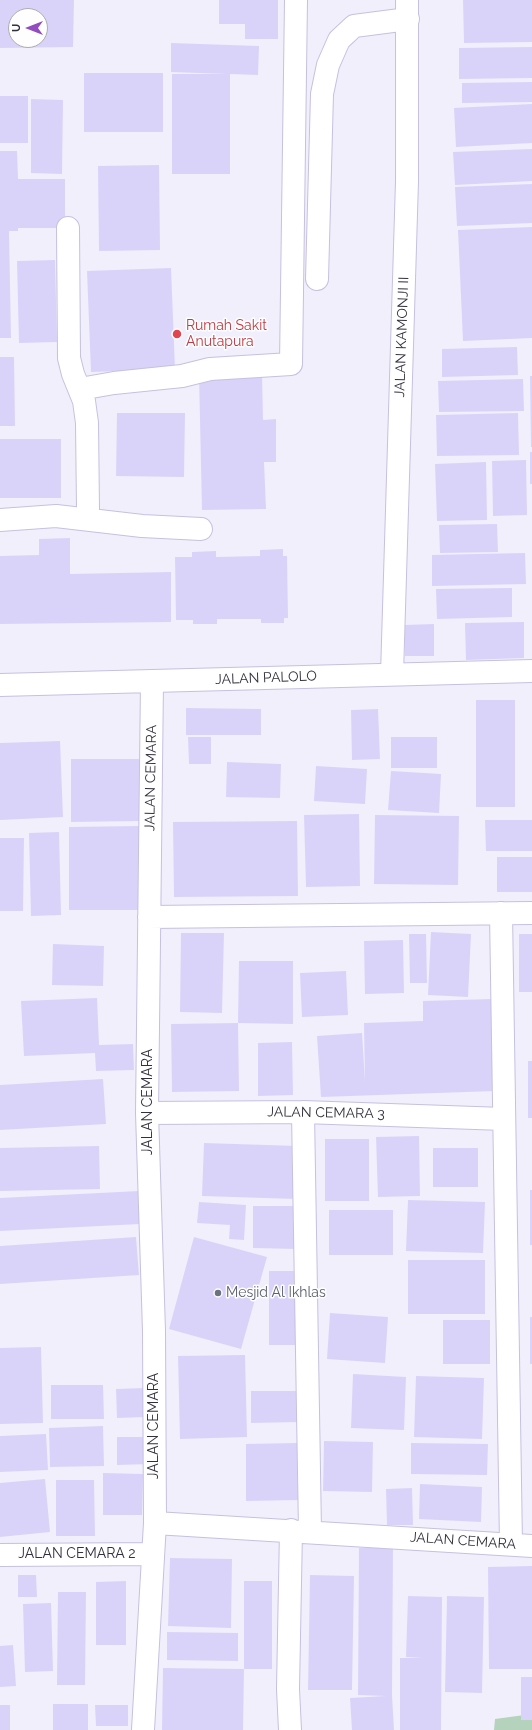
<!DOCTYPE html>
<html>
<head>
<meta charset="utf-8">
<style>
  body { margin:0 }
  #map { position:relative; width:532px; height:1730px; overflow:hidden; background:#f1effc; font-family:Raleway,sans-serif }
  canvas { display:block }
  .north { position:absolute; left:8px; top:8px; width:40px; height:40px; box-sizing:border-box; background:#fefefe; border:1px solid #acacb0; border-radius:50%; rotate:270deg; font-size:11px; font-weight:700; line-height:16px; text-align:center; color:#32303c }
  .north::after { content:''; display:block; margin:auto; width:14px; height:18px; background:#934cbf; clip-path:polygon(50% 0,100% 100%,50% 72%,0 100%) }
</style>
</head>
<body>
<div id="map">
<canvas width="532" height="1730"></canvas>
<div class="north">U</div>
</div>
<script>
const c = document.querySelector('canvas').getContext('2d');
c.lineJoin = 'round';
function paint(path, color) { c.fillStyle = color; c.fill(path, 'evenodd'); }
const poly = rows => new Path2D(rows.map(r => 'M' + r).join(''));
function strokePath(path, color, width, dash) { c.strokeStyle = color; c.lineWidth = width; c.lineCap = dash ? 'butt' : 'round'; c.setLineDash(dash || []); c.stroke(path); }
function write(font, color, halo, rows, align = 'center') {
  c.font = font + ' Raleway,sans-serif'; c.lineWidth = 3; c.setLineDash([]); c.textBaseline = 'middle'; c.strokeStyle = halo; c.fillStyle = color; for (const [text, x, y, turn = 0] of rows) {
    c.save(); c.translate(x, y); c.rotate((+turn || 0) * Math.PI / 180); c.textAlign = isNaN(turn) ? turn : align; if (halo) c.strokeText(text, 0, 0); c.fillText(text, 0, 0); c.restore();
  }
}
const green = poly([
  [532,1714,532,1730,494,1730,495,1719]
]);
const building = poly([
  [0,0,74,0,73,47,0,48],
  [16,16,40,16,40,40,16,40],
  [219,0,278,0,278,39,245,39,245,24,219,24],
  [463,0,532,0,532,42,464,43],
  [171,43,259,46,258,75,230,74,230,174,172,174,172,74,227,74,171,72],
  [532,47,532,78,459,79,459,48],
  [84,73,163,73,163,132,84,132],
  [532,82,532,102,462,103,462,83],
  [0,96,28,96,28,143,0,143],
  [31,99,63,100,62,174,31,173],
  [532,104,532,143,456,147,454,108],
  [532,149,532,181,455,185,453,152],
  [0,151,17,151,18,179,65,179,65,228,18,228,18,231,9,231,11,338,0,338],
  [159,165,160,250,99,251,98,166],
  [532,184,532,223,457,226,455,187],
  [532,227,532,338,463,341,458,230],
  [55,260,57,342,19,343,17,261],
  [171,268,175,369,91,372,87,271],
  [517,347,518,375,442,377,442,349],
  [0,357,14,357,15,426,0,426],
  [262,374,263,420,276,419,276,462,264,462,266,509,202,510,199,375],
  [530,376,532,376,532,447,531,447],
  [523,379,524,411,439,412,438,381],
  [117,413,185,413,184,477,116,476],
  [518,413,519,455,437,456,436,415],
  [0,439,61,439,61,498,0,498],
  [530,452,532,452,532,484,530,484],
  [526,460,527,515,493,516,492,461],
  [486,462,487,520,437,521,435,464],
  [497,524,498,552,440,553,439,525],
  [70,538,70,574,171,572,171,622,0,624,0,556,39,555,39,539],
  [283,549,283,556,287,556,288,618,284,618,284,623,261,623,261,619,217,619,217,624,193,624,193,620,176,620,175,557,192,557,192,552,216,551,216,557,260,556,260,550],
  [525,553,526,584,432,586,432,555],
  [512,588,512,617,437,619,436,589],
  [524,622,524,658,466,660,465,623],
  [434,624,434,656,405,656,405,625],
  [476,700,515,700,515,807,476,807],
  [186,708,261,709,261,735,186,735],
  [378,709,380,759,352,760,351,710],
  [188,737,211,737,211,764,189,764],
  [391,737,437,737,437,768,391,768],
  [60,741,63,817,0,820,0,743],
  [71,759,140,759,141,821,71,822],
  [227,762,281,764,280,798,226,797],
  [316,766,367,769,365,804,314,801],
  [391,771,441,774,439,813,388,810],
  [359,814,360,886,306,887,304,815],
  [375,815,459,816,458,885,374,884],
  [485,820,532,820,532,851,486,851],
  [297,821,298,896,174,897,173,822],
  [139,826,139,910,69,910,69,827],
  [59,832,61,915,31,916,29,833],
  [0,838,24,838,23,911,0,911],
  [497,857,532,857,532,892,497,892],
  [431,932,471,934,468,997,428,995],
  [181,933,224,933,222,1013,180,1012],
  [409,934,426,934,427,983,410,983],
  [519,934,532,934,532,992,519,992],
  [403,940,404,993,365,994,364,941],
  [53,944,104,946,103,986,52,985],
  [239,961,293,961,293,1024,238,1023,239,1091,172,1092,171,1024,238,1023],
  [346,971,348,1015,302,1017,300,973],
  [97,998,99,1045,133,1044,134,1070,96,1071,95,1053,24,1056,21,1001],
  [492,999,495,1091,321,1097,317,1036,362,1033,365,1082,364,1023,423,1021,423,1001],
  [292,1042,293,1095,258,1096,258,1043],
  [528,1061,532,1061,532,1118,528,1118],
  [103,1079,106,1124,0,1130,0,1085],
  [419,1136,420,1196,378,1197,376,1137],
  [325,1139,369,1139,369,1201,325,1201],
  [204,1143,298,1146,296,1199,202,1196],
  [99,1146,100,1189,0,1191,0,1148],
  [433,1148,478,1148,478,1187,433,1187],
  [530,1190,532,1190,532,1245,530,1245],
  [139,1191,140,1224,0,1231,0,1198],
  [408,1200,485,1202,483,1253,406,1251],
  [199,1202,246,1205,244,1240,229,1239,230,1225,197,1223],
  [253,1206,297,1206,297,1249,253,1248],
  [329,1210,393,1210,393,1255,329,1255],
  [136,1237,139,1275,0,1284,0,1246],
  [194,1237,267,1257,241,1349,169,1329],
  [408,1260,485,1260,485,1314,408,1314],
  [269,1271,299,1271,300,1345,269,1345],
  [330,1313,388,1317,385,1363,327,1359],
  [530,1317,532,1317,532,1364,530,1364],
  [443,1320,490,1320,490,1364,443,1364],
  [41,1347,43,1423,0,1424,0,1348],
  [245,1355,247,1437,180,1439,178,1356],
  [353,1374,406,1377,404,1430,351,1428],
  [416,1376,484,1378,482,1439,414,1437],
  [51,1385,103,1385,104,1419,51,1419],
  [144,1388,145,1417,117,1418,116,1389],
  [251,1391,300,1391,300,1422,251,1423],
  [103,1426,104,1466,50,1467,49,1428],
  [46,1434,48,1470,0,1472,0,1436],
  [117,1437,150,1437,151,1464,117,1465],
  [324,1441,373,1442,372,1492,323,1491],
  [297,1443,298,1500,246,1501,246,1444],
  [411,1443,488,1444,487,1475,411,1474],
  [103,1473,143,1474,142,1515,103,1515],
  [45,1479,50,1532,0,1537,0,1483],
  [56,1480,94,1480,95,1536,56,1536],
  [420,1484,482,1487,481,1522,419,1519],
  [412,1488,413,1525,387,1525,386,1489],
  [359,1548,393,1548,392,1695,394,1730,352,1730,350,1698,386,1696,358,1695],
  [170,1558,232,1559,231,1628,168,1626],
  [532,1566,532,1669,489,1669,488,1567],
  [18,1575,36,1575,37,1597,18,1597],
  [310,1575,354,1576,352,1690,308,1690],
  [126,1581,126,1645,96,1645,96,1582],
  [244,1581,272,1581,272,1669,244,1669,243,1730,162,1730,163,1668,244,1669],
  [58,1592,86,1592,85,1685,57,1685],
  [408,1596,442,1597,441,1730,400,1730,400,1658,423,1658,406,1657],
  [447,1596,484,1597,482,1693,445,1692],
  [51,1603,53,1671,25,1672,23,1604],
  [167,1632,238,1633,238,1661,167,1660],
  [13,1645,16,1686,0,1687,0,1646],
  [521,1677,532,1677,532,1720,521,1720],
  [53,1704,88,1704,88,1730,53,1730],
  [0,1705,10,1705,10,1730,0,1730],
  [95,1705,128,1705,128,1726,96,1726]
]);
const minor = poly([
  [68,228,69,358,73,374,84,401,87,423,88,509,86,519],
  [317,279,322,94,328,65,339,40,354,26,408,19],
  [80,389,114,383,182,376,210,369,291,364,296,0],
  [0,520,56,516,142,526,201,529],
  [392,674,407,181,407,0],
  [0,685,532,671],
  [501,913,511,1544],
  [149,917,532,913],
  [303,1112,310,1531],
  [147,1113,303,1112,504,1119],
  [155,1523,532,1546],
  [0,1555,153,1554],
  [143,1730,155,1523,154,1331,147,1113,152,682],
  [290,1730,288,1689,291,1530]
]);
const markers = [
  [177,334,5,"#e0444e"],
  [218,1293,4,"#6b7280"]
];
const healthNames = [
  ["Rumah Sakit",186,326],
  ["Anutapura",186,342]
];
const streetNames = [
  ["JALAN KAMONJI II",402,337,-88],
  ["JALAN PALOLO",266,678,-2],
  ["JALAN CEMARA",151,778,-89],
  ["JALAN CEMARA",148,1102,-90],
  ["JALAN CEMARA 3",326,1113,1],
  ["JALAN CEMARA",154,1426,-90],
  ["JALAN CEMARA",463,1541,4],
  ["JALAN CEMARA 2",77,1554]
];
const worshipNames = [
  ["Mesjid Al Ikhlas",226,1293]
];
paint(green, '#b5d2bc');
paint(building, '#d9d3fa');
strokePath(minor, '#c5c1df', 24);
strokePath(minor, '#fff', 22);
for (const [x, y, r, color] of markers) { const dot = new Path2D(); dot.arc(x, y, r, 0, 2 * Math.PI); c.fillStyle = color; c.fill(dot); strokePath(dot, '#fefefe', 1.5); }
write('14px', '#be3a42', '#fefefe', healthNames, 'left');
write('14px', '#32303c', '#fefefe', streetNames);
write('14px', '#5b616d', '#fefefe', worshipNames, 'left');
</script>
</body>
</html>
